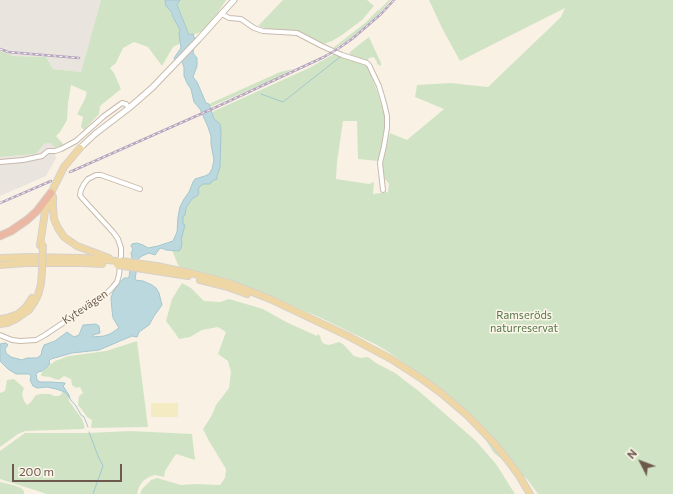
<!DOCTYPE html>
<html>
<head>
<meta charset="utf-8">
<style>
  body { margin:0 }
  #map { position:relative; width:673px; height:494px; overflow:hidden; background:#f9f2e4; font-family:Commissioner,sans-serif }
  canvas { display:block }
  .north { position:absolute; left:621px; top:442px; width:40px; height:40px; -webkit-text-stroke:3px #fcf6ea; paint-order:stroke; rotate:312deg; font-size:11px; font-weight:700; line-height:16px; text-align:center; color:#6d5a4d }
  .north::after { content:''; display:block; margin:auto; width:14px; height:18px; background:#6d5a4d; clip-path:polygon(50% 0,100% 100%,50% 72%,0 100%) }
  .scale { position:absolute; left:12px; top:464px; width:110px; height:18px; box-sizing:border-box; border:2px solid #6d5a4d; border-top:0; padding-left:5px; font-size:12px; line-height:14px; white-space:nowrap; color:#6d5a4d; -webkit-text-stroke:3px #fcf6ea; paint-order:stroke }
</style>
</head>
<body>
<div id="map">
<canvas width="673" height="494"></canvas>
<div class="north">N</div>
<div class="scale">200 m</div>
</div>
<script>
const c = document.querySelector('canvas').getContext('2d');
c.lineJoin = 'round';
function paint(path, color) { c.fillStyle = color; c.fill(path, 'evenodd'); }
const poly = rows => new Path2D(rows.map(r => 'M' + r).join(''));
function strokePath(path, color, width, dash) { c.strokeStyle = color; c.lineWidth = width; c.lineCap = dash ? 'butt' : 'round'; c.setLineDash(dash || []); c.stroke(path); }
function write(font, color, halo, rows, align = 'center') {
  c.font = font + ' Commissioner,sans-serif'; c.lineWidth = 3; c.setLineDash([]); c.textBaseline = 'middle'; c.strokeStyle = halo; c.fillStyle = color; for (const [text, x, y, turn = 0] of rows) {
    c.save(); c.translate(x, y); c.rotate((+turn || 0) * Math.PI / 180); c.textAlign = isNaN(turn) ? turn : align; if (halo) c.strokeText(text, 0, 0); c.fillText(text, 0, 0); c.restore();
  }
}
const industrial = poly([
  [0,0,101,0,81,72,53,69,46,57,13,56,0,51],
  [50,143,53,145,57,149,55,154,56,158,46,176,0,196,0,157,36,154,44,144]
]);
const green = poly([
  [101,0,165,0,166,6,170,10,172,13,173,17,180,30,179,34,181,43,173,47,162,66,148,47,134,42,123,48,116,63,110,68,114,73,121,89,100,106,99,114,84,130,81,127,83,117,77,114,85,99,87,92,71,85,68,103,67,120,60,132,56,136,64,145,57,149,50,143,44,144,36,154,0,157,0,51,13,56,46,57,53,69,81,72],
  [180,0,226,0,219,11,203,31,193,35,193,34,189,35,177,5],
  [283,0,367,0,374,6,362,20,342,35,332,41,324,44,304,34,296,31,268,29,258,26],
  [389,0,391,0,380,13,350,39,336,48,333,49,333,48,365,23,378,10,379,10],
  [429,0,673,0,673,494,538,494,527,479,494,453,478,428,431,383,393,355,377,345,319,317,265,294,180,269,179,265,178,265,172,250,178,251,183,224,183,216,187,206,198,187,211,178,220,140,221,132,214,119,212,112,309,68,334,54,365,64,367,65,377,91,386,119,383,145,378,161,358,159,357,121,343,121,337,162,336,179,369,184,374,182,373,194,388,192,389,184,386,180,383,179,383,169,381,166,390,133,407,140,444,109,415,97,417,85,450,83,488,87,561,17,565,8,460,61,442,28],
  [369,37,381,63,381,66,377,64,377,62,374,57,369,58,367,61,352,56,349,54,351,51],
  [293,69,279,77,210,107,209,104,280,72],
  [182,283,191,288,204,301,220,302,229,299,263,309,286,322,315,335,317,336,318,334,320,336,321,340,323,343,325,344,329,345,339,342,343,344,354,356,361,358,368,357,376,363,395,373,420,392,476,441,496,464,515,494,140,494,142,489,151,480,157,478,181,485,195,484,220,485,225,478,226,469,209,441,203,429,212,415,216,405,229,388,231,372,228,361,218,354,226,332,218,327,202,330,190,337,179,339,175,333,166,321,172,299],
  [137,341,148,427,91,428,92,420,87,417,83,411,78,405,79,396,83,393,80,387,76,388,72,385,71,379,64,376,59,380,55,379,50,377,41,376,42,372,55,361,69,356,106,351],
  [14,379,24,388,22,394,24,401,27,405,30,403,36,395,41,394,50,394,54,396,58,396,61,395,62,392,65,392,68,397,69,401,82,419,85,428,82,429,25,431,18,434,0,447,0,393,5,391,7,380],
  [130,431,192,434,195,460,176,454,165,471,164,477,155,475,149,477,143,481,139,487,137,494,47,494,0,479,0,451,25,433,88,433],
  [0,482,13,485,21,488,24,491,24,494,0,494]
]);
const sand = poly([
  [151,403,178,403,178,417,151,417]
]);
const water = poly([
  [165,0,180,0,177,5,189,35,193,34,195,40,193,53,197,58,197,66,193,77,197,82,206,103,209,104,214,119,220,124,221,132,220,167,217,176,217,179,212,181,210,184,203,184,200,186,198,190,199,192,198,195,192,199,187,206,186,209,185,215,183,216,183,224,185,225,181,240,182,242,181,248,180,250,179,251,166,250,164,249,160,248,155,255,149,253,142,256,138,259,135,280,143,281,152,285,156,288,159,293,162,305,154,316,149,325,139,332,137,337,132,336,99,350,72,353,51,359,49,361,50,364,46,368,42,371,38,372,36,374,37,380,40,382,50,382,65,383,65,384,63,386,69,395,70,399,65,392,56,389,47,387,37,388,33,386,30,380,31,376,29,374,16,374,8,369,0,361,0,344,6,343,8,345,5,349,6,353,11,357,22,360,27,358,37,358,41,355,42,350,44,345,55,341,67,332,74,337,79,335,83,325,96,324,99,326,100,333,93,335,93,337,104,336,110,334,119,328,113,318,112,310,111,298,113,292,119,283,124,278,128,278,129,277,132,258,131,253,133,249,131,246,132,244,137,243,143,245,148,248,158,246,173,241,177,232,178,217,180,207,184,199,189,192,193,182,195,179,205,176,209,174,212,169,214,160,211,144,211,136,208,127,200,109,194,102,191,89,187,83,184,76,184,67,182,62,175,60,174,58,181,48,179,34,180,30,173,17,172,13,170,10,166,6,165,0]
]);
const stream = poly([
  [261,94,283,102,340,57],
  [70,399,76,406,81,415,84,417,88,427],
  [89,432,98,456,103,466,93,494]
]);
const minor = poly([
  [222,14,229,18,241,19,254,28,263,31,297,33,322,46,342,55,367,63,369,65,379,86,384,103,387,116,387,128,384,146,380,163,383,190],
  [0,162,23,160,42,156,48,151,55,151,61,149,76,141,104,116,122,103,126,104,129,108],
  [0,335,12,340,20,341,36,340,45,335,106,294,112,288,117,282,119,275,121,256,121,248,118,239,113,232,82,198,80,195,81,190,84,184,88,179,96,175,101,175,140,189]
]);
const tertiary = poly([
  [80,148,95,134,129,108,152,88,198,40,234,0]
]);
const primary = poly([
  [53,197,53,208,54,219,58,228,64,237,77,246,109,258],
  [40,245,45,212,51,193,64,167,74,155,80,148],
  [0,258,28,257,84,258,118,261],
  [0,265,27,263,82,263,102,264],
  [157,266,190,273,229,283,270,299,348,336,391,359,422,379,441,393,468,416,495,444,509,462,518,474,530,494],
  [156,271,188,276],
  [200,280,228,287,247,294],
  [0,319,7,318,18,314,26,307,32,298],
  [0,324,7,323,16,319,29,310,35,301,38,295,41,284,42,271]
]);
const motorway = poly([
  [0,236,11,231,27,220,37,211,51,193]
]);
const rail = poly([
  [0,49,8,52,79,58],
  [70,172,212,109,324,57,339,48,352,39,381,14,394,0],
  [0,203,51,181]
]);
const primaryBridge = poly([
  [121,261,157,266],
  [117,265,156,271],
  [42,271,43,244]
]);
const streetNames = [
  ["Kytevägen",85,307,-34]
];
const parkNames = [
  ["Ramseröds",524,315],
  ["naturreservat",524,328]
];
paint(industrial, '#e9e4de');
paint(green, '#d0e4c5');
paint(sand, '#f4ebc3');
paint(water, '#bcd8df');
strokePath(water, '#a3c6cf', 1);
strokePath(stream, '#a3c6cf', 1);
strokePath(minor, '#c8baac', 6);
strokePath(tertiary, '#c8baac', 7);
strokePath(primary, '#d6d1cd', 8);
strokePath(motorway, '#d6d1cd', 9);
strokePath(minor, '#fff', 4);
strokePath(tertiary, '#fff', 5);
strokePath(primary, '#efd7a5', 6);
strokePath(motorway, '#ebb9a3', 7);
strokePath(rail, '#b5a5c0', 2.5);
strokePath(rail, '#fcf6ea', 1, [3]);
strokePath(primaryBridge, '#d6d1cd', 8, []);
strokePath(primaryBridge, '#efd7a5', 6);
write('11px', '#6d5a4d', '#fcf6ea', streetNames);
write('11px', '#55784a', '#fcf6ea', parkNames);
</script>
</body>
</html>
